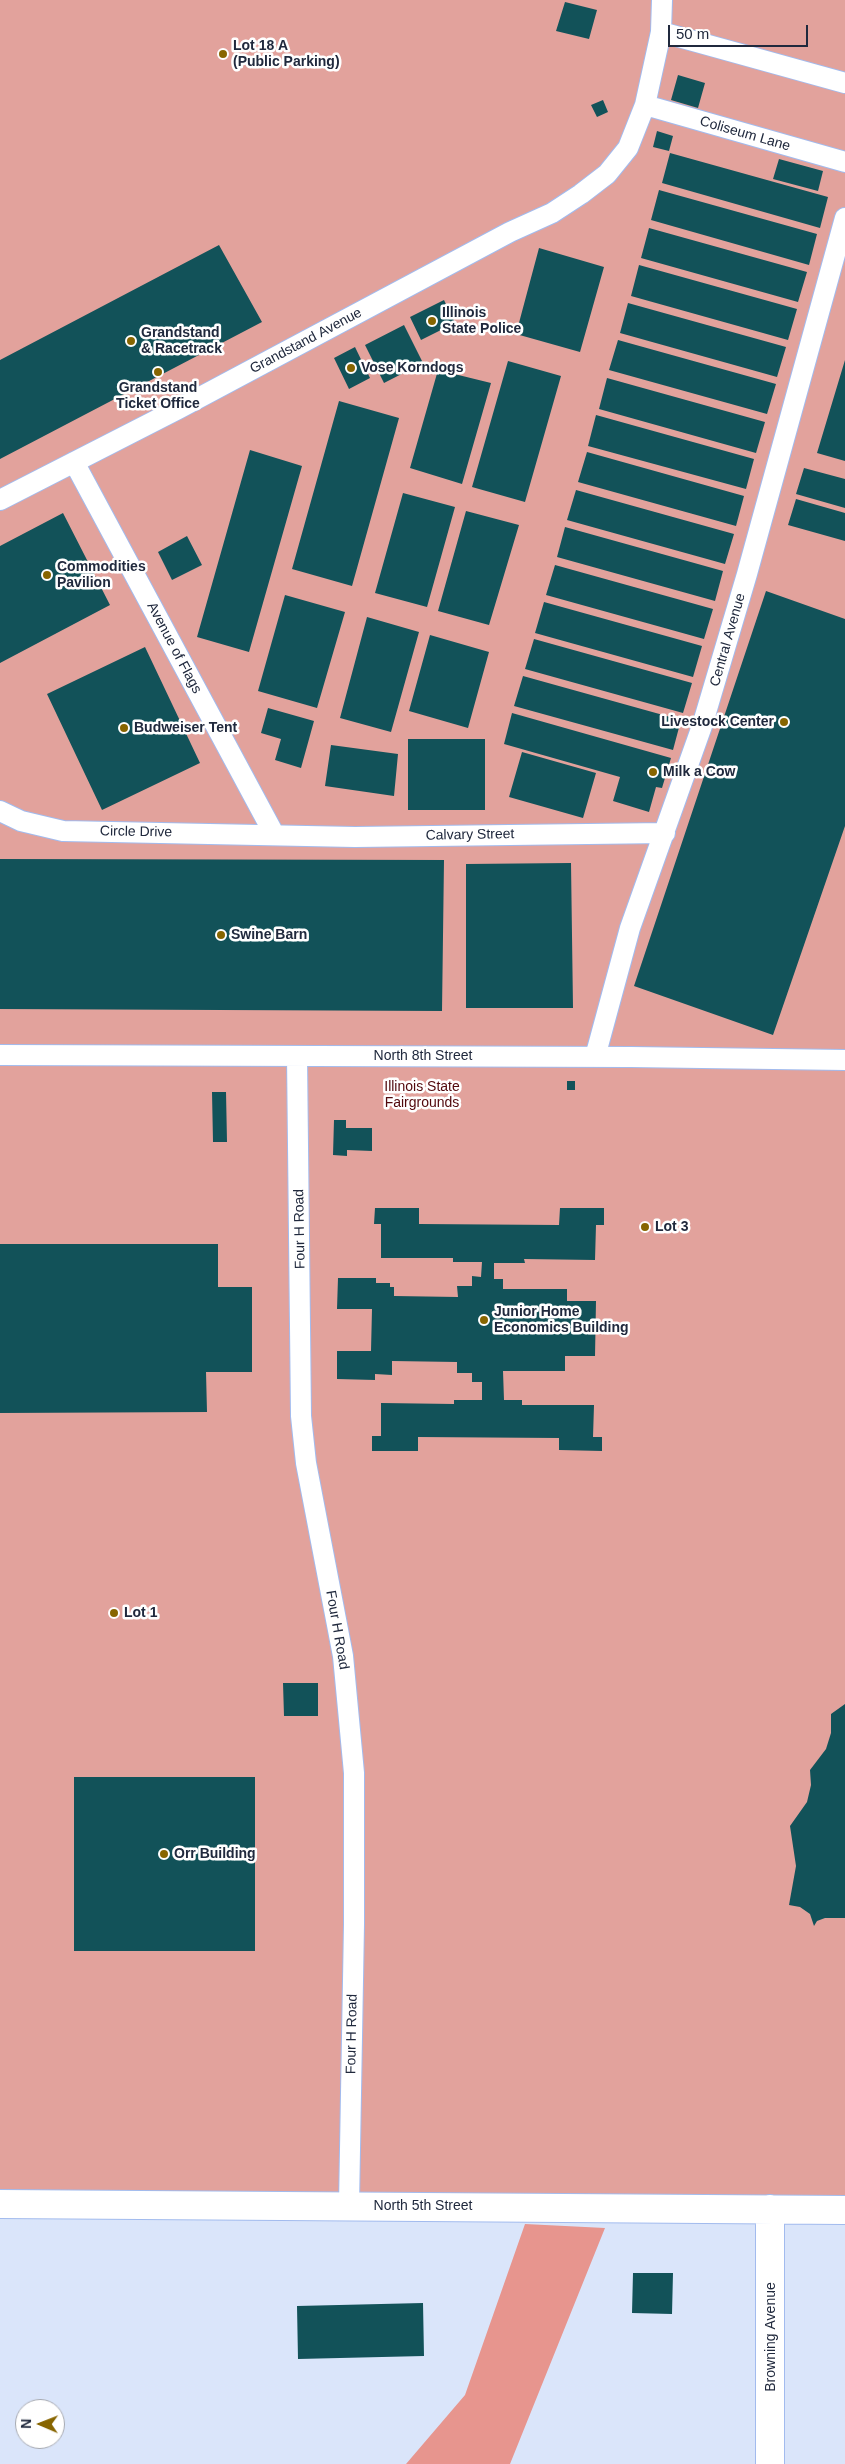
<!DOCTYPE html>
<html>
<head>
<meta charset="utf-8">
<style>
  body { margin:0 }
  #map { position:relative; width:845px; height:2464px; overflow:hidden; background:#dae5fa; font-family:Helvetica,sans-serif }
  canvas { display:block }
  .north { position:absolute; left:15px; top:2399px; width:50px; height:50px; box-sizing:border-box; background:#fff; border:1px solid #a6a9b1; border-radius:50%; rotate:271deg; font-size:14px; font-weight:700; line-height:20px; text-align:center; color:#20293d }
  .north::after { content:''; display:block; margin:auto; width:18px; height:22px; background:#876500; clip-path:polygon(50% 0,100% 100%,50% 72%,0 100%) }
  .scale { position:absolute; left:668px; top:25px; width:140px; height:22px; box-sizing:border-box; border:2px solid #20293d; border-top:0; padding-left:6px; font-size:15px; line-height:18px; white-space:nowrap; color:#20293d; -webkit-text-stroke:4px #fff; paint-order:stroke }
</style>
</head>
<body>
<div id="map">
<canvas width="845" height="2464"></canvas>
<div class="north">N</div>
<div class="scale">50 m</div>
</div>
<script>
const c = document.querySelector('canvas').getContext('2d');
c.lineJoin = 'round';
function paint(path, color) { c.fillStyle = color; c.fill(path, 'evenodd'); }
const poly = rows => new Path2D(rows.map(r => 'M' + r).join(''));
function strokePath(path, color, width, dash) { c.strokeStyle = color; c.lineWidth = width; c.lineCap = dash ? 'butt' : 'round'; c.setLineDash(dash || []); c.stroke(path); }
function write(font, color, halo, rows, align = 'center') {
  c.font = font + ' Helvetica,sans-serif'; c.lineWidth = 5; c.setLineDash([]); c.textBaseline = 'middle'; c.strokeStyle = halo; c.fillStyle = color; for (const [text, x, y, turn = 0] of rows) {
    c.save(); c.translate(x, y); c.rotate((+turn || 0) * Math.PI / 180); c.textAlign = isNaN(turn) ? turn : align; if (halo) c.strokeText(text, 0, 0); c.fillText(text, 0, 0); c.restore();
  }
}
const green = poly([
  [0,0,845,0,845,2196,0,2191]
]);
const forest = poly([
  [525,2224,605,2228,510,2464,406,2464,465,2395]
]);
const building = poly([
  [565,2,597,10,589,39,556,31],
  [678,75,705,83,698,108,671,100],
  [603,100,608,112,597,117,591,105],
  [657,131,673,136,669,151,653,147],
  [670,153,828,197,820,228,662,183],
  [779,159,823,171,818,191,773,179],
  [659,190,817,234,809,265,651,220],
  [649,228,807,272,798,302,641,258],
  [219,245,262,322,0,459,0,360],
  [539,248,604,267,580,352,516,334],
  [639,265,797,309,788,340,631,296],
  [444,300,455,323,421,340,410,317],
  [628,303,786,347,777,377,620,333],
  [404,325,423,363,384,383,365,345],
  [618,340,776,384,767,414,609,370],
  [355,347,370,378,349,389,334,358],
  [845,360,845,461,817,453],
  [508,361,561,376,525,502,472,487],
  [438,370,491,383,462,484,410,468],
  [607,378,765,422,756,453,599,409],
  [339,401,399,418,352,586,292,569],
  [596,415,754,459,746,489,588,446],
  [250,450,302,466,249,652,197,637],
  [587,452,744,496,736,526,578,482],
  [804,468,845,479,845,508,796,494],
  [576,490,734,534,725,564,567,520],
  [403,493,455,507,427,607,375,593],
  [796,499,845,513,845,541,788,525],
  [466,511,519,525,489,625,438,611],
  [63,513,110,605,0,663,0,546],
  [565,527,723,571,715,601,557,557],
  [187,536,202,565,172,580,158,552],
  [555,565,713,609,704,639,546,595],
  [766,591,845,619,845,826,773,1035,634,986],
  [285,595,345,612,317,708,258,691],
  [544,602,702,646,693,677,535,633],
  [367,617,419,632,391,732,340,718],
  [430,635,489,652,468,728,409,711],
  [534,639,692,683,683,713,525,669],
  [145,647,200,763,102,810,47,694],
  [523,676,681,720,673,750,514,706],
  [268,708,314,721,301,768,275,760,281,739,261,733],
  [512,713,671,758,662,788,656,787,649,812,613,801,620,777,504,744],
  [408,739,485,739,485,810,408,810],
  [331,745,398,754,394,796,325,786],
  [522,752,596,773,583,818,509,797],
  [0,859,444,860,442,1011,0,1009],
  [571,863,573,1008,466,1008,466,864],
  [567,1081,575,1081,575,1090,567,1090],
  [212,1092,226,1092,227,1142,213,1142],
  [334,1120,346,1120,346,1128,372,1128,372,1151,347,1150,347,1156,333,1155],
  [375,1208,419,1208,419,1224,559,1225,560,1208,604,1208,604,1225,596,1225,595,1260,524,1259,525,1263,494,1263,494,1279,503,1279,503,1289,567,1289,567,1301,596,1301,595,1356,565,1356,565,1371,503,1371,504,1400,522,1400,522,1405,594,1405,593,1437,602,1437,602,1451,559,1450,559,1438,418,1437,418,1451,372,1451,372,1436,381,1436,381,1403,454,1404,454,1400,482,1400,482,1382,472,1382,472,1373,457,1373,457,1362,392,1361,392,1375,375,1374,375,1380,337,1379,337,1351,371,1351,372,1309,337,1309,338,1278,376,1278,376,1283,390,1283,390,1287,394,1287,394,1296,458,1297,457,1286,472,1286,472,1276,481,1277,482,1262,453,1262,453,1258,381,1258,381,1224,374,1224],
  [0,1244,218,1244,218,1287,252,1287,252,1372,206,1372,207,1412,0,1413],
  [283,1683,318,1683,318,1716,284,1716],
  [845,1704,845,1918,825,1918,817,1921,814,1926,810,1914,800,1907,789,1905,796,1866,790,1826,807,1802,811,1785,810,1770,826,1749,831,1733,831,1714],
  [74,1777,255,1777,255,1951,74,1951],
  [633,2273,673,2273,672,2314,632,2313],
  [423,2303,424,2356,298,2359,297,2306]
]);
const street = poly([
  [661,32,845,83],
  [645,105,845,162],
  [74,462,274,834],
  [0,500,178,409,510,232,552,213,581,194,607,174,628,148,645,105,661,32,662,0],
  [0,811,21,821,63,831,355,837,665,833],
  [0,1055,631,1057,845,1060],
  [297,1056,301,1416,306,1463,343,1656,354,1773,354,1924,349,2206],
  [595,1057,630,928,702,726,747,574,845,218]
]);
const secondary = poly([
  [0,2204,845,2210],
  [770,2209,770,2464]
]);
const markers = [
  [223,54,5,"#876500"],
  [432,321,5,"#876500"],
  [131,341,5,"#876500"],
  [351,368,5,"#876500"],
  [158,372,5,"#876500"],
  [47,575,5,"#876500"],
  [784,722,5,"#876500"],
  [124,728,5,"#876500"],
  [653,772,5,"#876500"],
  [221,935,5,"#876500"],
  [645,1227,5,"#876500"],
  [484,1320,5,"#876500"],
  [114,1613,5,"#876500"],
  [164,1854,5,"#876500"]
];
const poiNames = [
  ["Lot 18 A",233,46],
  ["(Public Parking)",233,62],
  ["Illinois",442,313],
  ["State Police",442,329],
  ["Grandstand",141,333],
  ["& Racetrack",141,349],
  ["Vose Korndogs",361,368],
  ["Grandstand",158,388,"center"],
  ["Ticket Office",158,404,"center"],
  ["Commodities",57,567],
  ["Pavilion",57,583],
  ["Livestock Center",774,722,"right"],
  ["Budweiser Tent",134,728],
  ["Milk a Cow",663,772],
  ["Swine Barn",231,935],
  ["Lot 3",655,1227],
  ["Junior Home",494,1312],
  ["Economics Building",494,1328],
  ["Lot 1",124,1613],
  ["Orr Building",174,1854]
];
const streetNames = [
  ["Coliseum Lane",745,134,16],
  ["Grandstand Avenue",306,341,-28],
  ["Central Avenue",728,640,-74],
  ["Avenue of Flags",174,648,62],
  ["Circle Drive",136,832,1],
  ["Calvary Street",470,835,-1],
  ["North 8th Street",423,1056],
  ["Four H Road",300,1229,-91],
  ["Four H Road",337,1630,80],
  ["Four H Road",352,2034,-89],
  ["North 5th Street",423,2206],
  ["Browning Avenue",771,2337,-90]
];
const parkNames = [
  ["Illinois State",422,1087],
  ["Fairgrounds",422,1103]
];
paint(green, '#e2a29c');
paint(forest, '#e7958e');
paint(building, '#125259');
strokePath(street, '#a2bbee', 22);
strokePath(secondary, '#a2bbee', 30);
strokePath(street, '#fff', 20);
strokePath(secondary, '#fff', 28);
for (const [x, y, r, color] of markers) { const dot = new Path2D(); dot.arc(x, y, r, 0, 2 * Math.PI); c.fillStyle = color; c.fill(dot); strokePath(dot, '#fff', 2); }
write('bold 14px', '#20293d', '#fff', poiNames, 'left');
write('14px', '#20293d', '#fff', streetNames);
write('14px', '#51080c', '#fff', parkNames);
</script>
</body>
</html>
